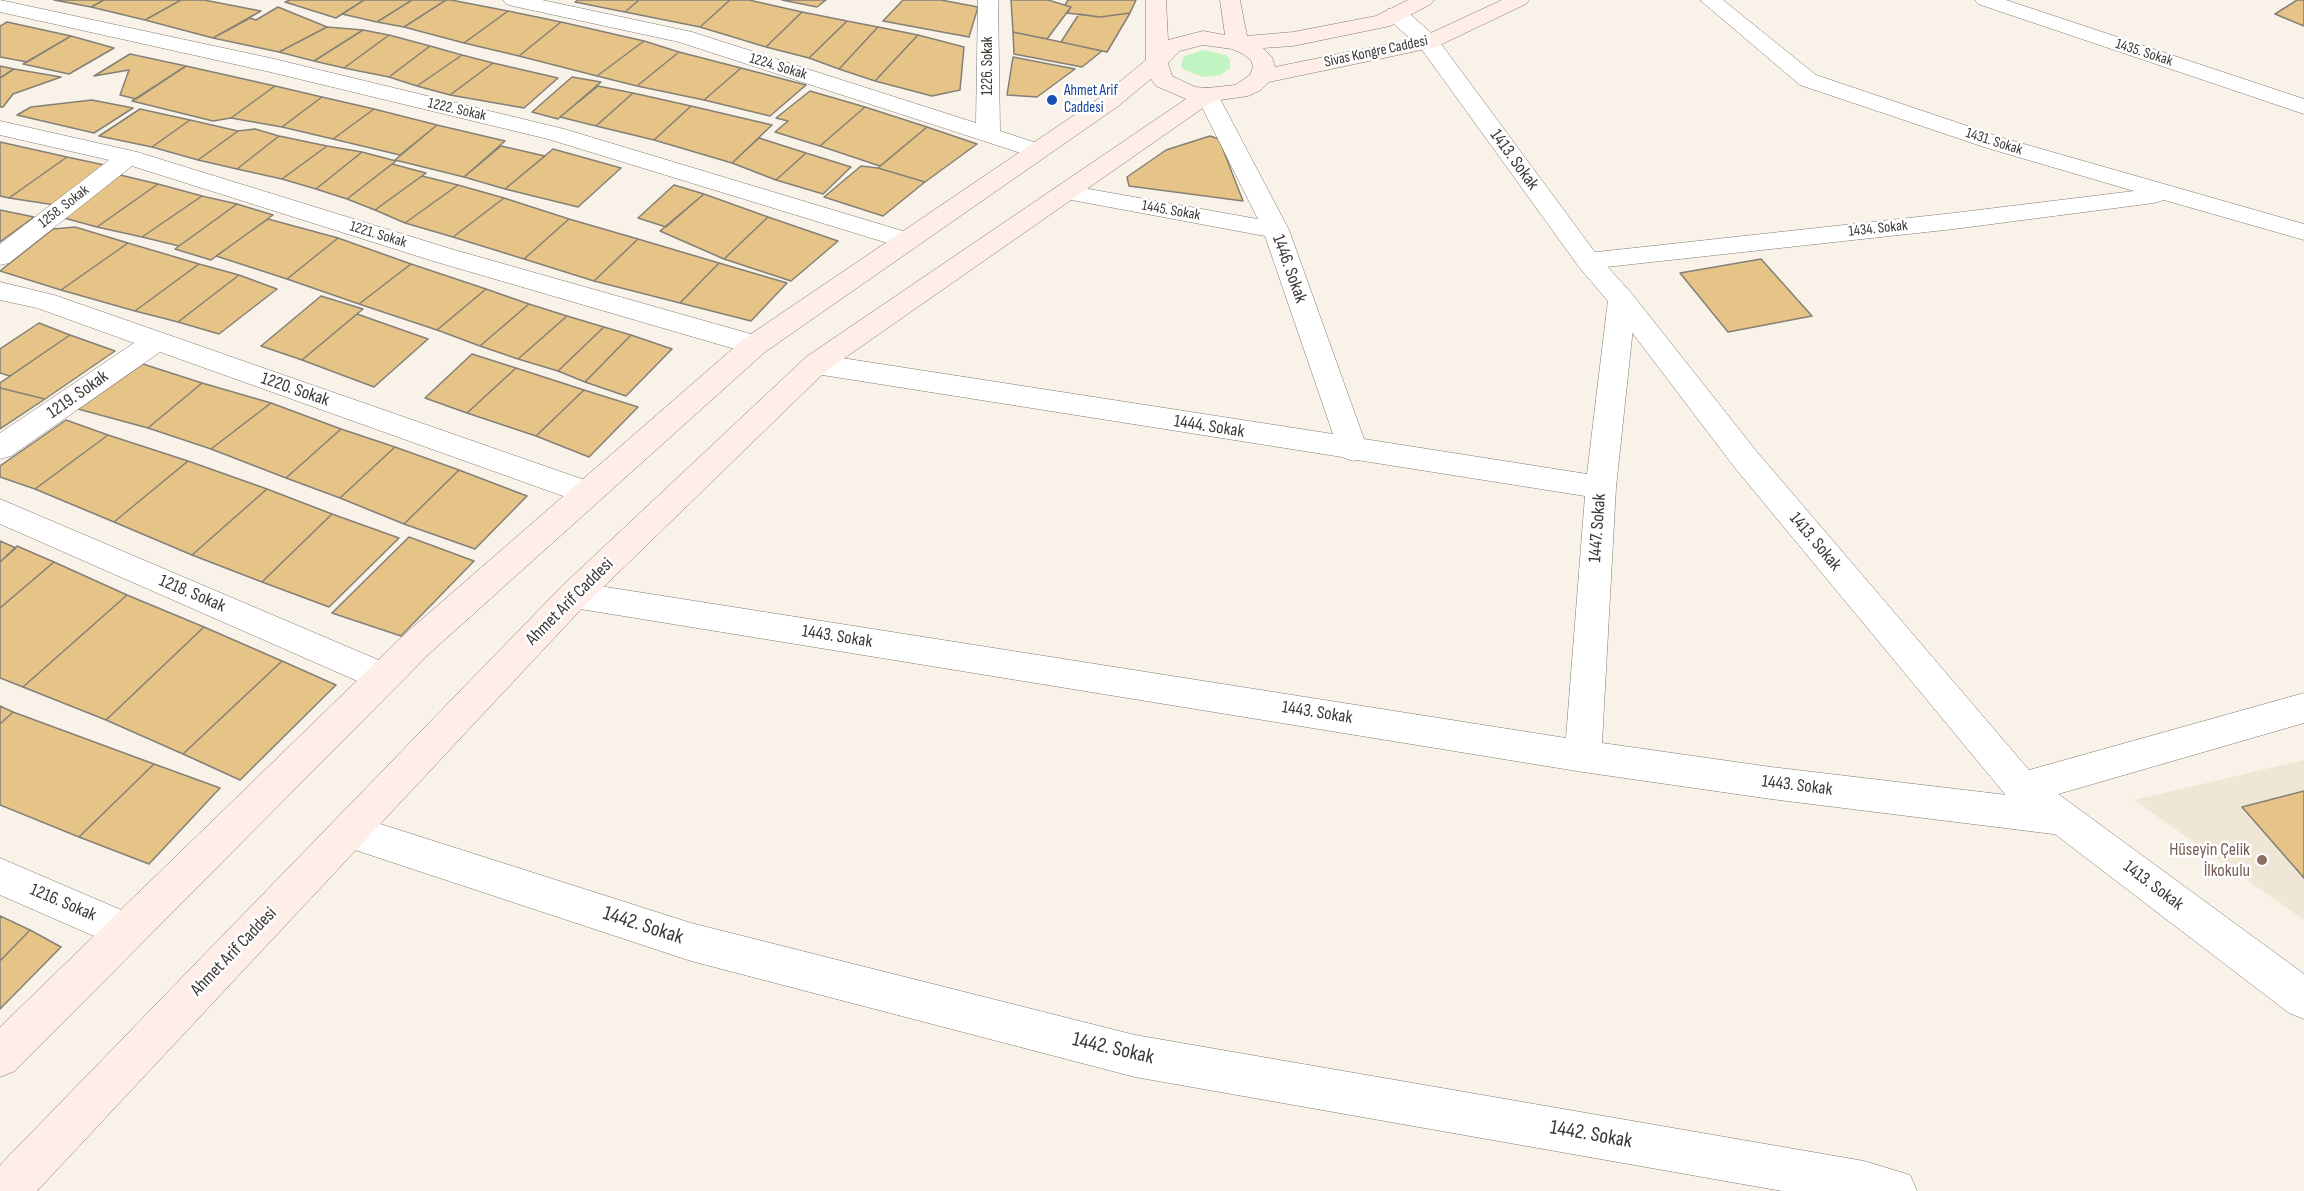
<!DOCTYPE html>
<html>
<head>
<meta charset="utf-8">
<style>
  body { margin:0 }
  canvas { display:block; background:#f8f2e8 }
</style>
</head>
<body>
<canvas width="2304" height="1191"></canvas>
<script>
const c = document.querySelector('canvas').getContext('2d');
c.lineJoin = 'round';
function paint(path, color) { c.fillStyle = color; c.fill(path, 'evenodd'); }
const poly = rows => new Path2D(rows.map(r => 'M' + r).join(''));
function strokePath(path, color, width, dash) { c.strokeStyle = color; c.lineWidth = width; c.lineCap = dash ? 'butt' : 'round'; c.setLineDash(dash || []); c.stroke(path); }
function write(font, color, halo, rows, align = 'center') {
  c.font = font + ' "Sofia Sans Condensed",sans-serif'; c.lineWidth = 5; c.setLineDash([]); c.textBaseline = 'middle'; c.strokeStyle = halo; c.fillStyle = color; for (const [text, x, y, turn = 0] of rows) {
    c.save(); c.translate(x, y); c.rotate((+turn || 0) * Math.PI / 180); c.textAlign = isNaN(turn) ? turn : align; if (halo) c.strokeText(text, 0, 0); c.fillText(text, 0, 0); c.restore();
  }
}
const built = poly([
  [2304,760,2304,920,2134,800]
]);
const green = poly([
  [1204,50,1226,55,1230,59,1230,68,1220,75,1203,77,1183,69,1181,65,1184,56]
]);
const building = poly([
  [54,0,104,0,91,7,54,0],
  [104,0,181,0,145,20,91,7,104,0],
  [181,0,204,0,261,11,213,38,145,20,181,0],
  [290,0,364,0,336,18,285,2,290,0],
  [364,0,412,0,377,22,342,14,364,0],
  [412,0,446,0,404,27,377,22,412,0],
  [446,0,451,0,508,11,464,43,404,27,446,0],
  [578,0,639,0,625,12,575,2,578,0],
  [639,0,730,0,700,27,625,12,639,0],
  [730,0,749,0,802,12,766,47,700,27,730,0],
  [782,0,826,0,817,7,782,0],
  [903,0,941,0,978,7,969,37,883,21,903,0],
  [1011,0,1048,0,1071,7,1047,39,1013,32,1011,0],
  [1068,0,1136,0,1130,13,1100,17,1067,13,1071,7,1065,5,1068,0],
  [2297,0,2304,0,2304,26,2275,14,2297,0],
  [278,7,327,27,279,52,213,38,250,18,256,20,278,7],
  [508,11,561,22,519,56,464,43,508,11],
  [802,12,847,21,809,58,766,47,802,12],
  [1130,13,1107,52,1061,42,1079,14,1100,17,1130,13],
  [847,21,878,27,839,69,809,58,847,21],
  [7,22,71,36,27,62,0,57,0,26,7,22],
  [561,22,644,41,597,76,519,56,561,22],
  [327,27,363,30,314,61,279,52,327,27],
  [878,27,918,35,875,81,839,69,878,27],
  [363,30,389,35,344,68,314,61,363,30],
  [1013,32,1061,42,1102,51,1082,67,1014,54,1013,32],
  [389,35,430,46,389,77,344,68,389,35],
  [918,35,964,47,960,90,932,96,875,81,918,35],
  [71,36,114,48,69,74,23,64,71,36],
  [644,41,679,52,637,86,597,76,644,41],
  [430,46,462,55,417,86,389,77,430,46],
  [679,52,741,68,704,100,637,86,679,52],
  [130,54,186,66,136,99,120,95,129,70,94,76,130,54],
  [462,55,493,63,450,95,417,86,462,55],
  [1013,57,1075,69,1037,97,1007,95,1013,57],
  [493,63,558,78,524,108,450,95,493,63],
  [0,66,14,69,0,78,0,66],
  [186,66,275,86,231,118,213,121,132,101,186,66],
  [741,68,806,85,770,116,704,100,741,68],
  [14,69,61,77,13,94,3,107,0,107,0,78,14,69],
  [572,77,601,82,558,119,532,112,572,77],
  [275,86,322,97,282,127,231,118,275,86],
  [598,86,633,93,596,126,560,117,598,86],
  [810,91,865,107,820,146,775,132,788,121,776,118,810,91],
  [633,93,691,106,654,140,596,126,633,93],
  [322,97,374,109,333,139,282,127,322,97],
  [92,100,133,108,94,133,17,115,31,107,92,100],
  [691,106,772,125,732,163,654,140,691,106],
  [865,107,927,127,880,166,820,146,865,107],
  [140,109,190,120,152,147,99,136,140,109],
  [374,109,437,125,400,155,333,139,374,109],
  [190,120,238,131,198,160,152,147,190,120],
  [437,125,505,141,464,177,395,160,437,125],
  [927,127,977,144,925,182,878,168,927,127],
  [255,129,279,136,237,169,198,160,238,131,255,129],
  [279,136,327,146,282,179,237,169,279,136],
  [1210,136,1219,139,1243,201,1129,186,1127,177,1166,150,1210,136],
  [759,138,806,153,776,180,732,163,759,138],
  [0,142,67,157,9,198,0,196,0,142],
  [327,146,362,152,316,189,282,179,327,146],
  [501,146,545,156,505,189,464,177,501,146],
  [553,149,621,168,578,207,505,189,553,149],
  [362,152,396,161,347,199,316,189,362,152],
  [806,153,851,167,823,194,776,180,806,153],
  [67,157,109,166,55,205,9,198,67,157],
  [392,164,426,173,375,210,347,199,392,164],
  [861,166,878,168,925,182,883,216,824,197,861,166],
  [120,175,158,184,97,227,64,218,120,175],
  [422,176,458,185,405,223,375,210,422,176],
  [158,184,202,196,142,237,97,227,158,184],
  [458,185,504,198,453,237,405,223,458,185],
  [674,185,704,194,666,227,638,218,674,185],
  [704,194,768,217,724,259,660,231,704,194],
  [202,196,237,204,179,246,142,237,202,196],
  [504,198,569,219,524,259,453,237,504,198],
  [237,204,273,215,211,260,175,249,237,204],
  [0,210,34,217,0,242,0,210],
  [768,217,838,241,791,281,724,259,768,217],
  [268,219,338,238,287,279,216,256,268,219],
  [569,219,638,239,594,281,524,259,569,219],
  [75,227,128,243,61,290,0,271,53,229,75,227],
  [338,238,411,264,359,304,287,279,338,238],
  [638,239,719,263,680,303,594,281,638,239],
  [128,243,199,264,135,311,61,290,128,243],
  [1761,259,1812,316,1728,332,1680,273,1761,259],
  [719,263,787,283,751,321,680,303,719,263],
  [199,264,239,275,178,322,135,311,199,264],
  [411,264,486,289,437,330,359,304,411,264],
  [239,275,277,289,219,334,178,322,239,275],
  [486,289,529,304,480,346,437,330,486,289],
  [321,296,363,309,302,360,261,346,321,296],
  [529,304,567,316,518,359,480,346,529,304],
  [357,314,428,339,374,387,302,360,357,314],
  [567,316,604,327,558,371,518,359,567,316],
  [39,323,70,335,10,376,0,373,0,349,39,323],
  [604,327,631,335,585,382,558,371,604,327],
  [70,335,115,351,45,399,0,388,0,383,70,335],
  [631,335,672,349,626,396,585,382,631,335],
  [472,354,516,368,467,413,425,398,472,354],
  [143,364,202,383,148,428,78,409,143,364],
  [516,368,584,390,536,436,467,413,516,368],
  [202,383,271,403,211,449,148,428,202,383],
  [0,388,45,399,0,429,0,388],
  [584,390,638,407,589,457,536,436,584,390],
  [271,403,341,429,286,478,211,449,271,403],
  [66,420,108,435,35,489,0,477,0,466,66,420],
  [341,429,395,447,340,498,286,478,341,429],
  [108,435,188,461,114,522,35,489,108,435],
  [395,447,459,470,404,524,340,498,395,447],
  [188,461,267,489,192,555,114,522,188,461],
  [459,470,527,496,475,549,404,524,459,470],
  [267,489,332,514,262,582,192,555,267,489],
  [332,514,399,538,329,607,262,582,332,514],
  [409,537,474,561,401,636,332,613,409,537],
  [0,541,16,548,0,562,0,541],
  [17,546,54,562,0,608,0,562,17,546],
  [54,562,127,595,23,687,0,678,0,608,54,562],
  [127,595,204,627,106,720,23,687,127,595],
  [204,627,282,661,183,754,106,720,204,627],
  [282,661,336,685,240,780,183,754,282,661],
  [0,706,13,712,0,724,0,706],
  [13,712,154,764,79,837,0,805,0,724,13,712],
  [154,764,220,788,149,864,79,837,154,764],
  [2304,791,2304,878,2242,807,2304,791],
  [0,916,30,930,0,961,0,916],
  [30,930,61,947,0,1009,0,961,30,930]
]);
const minor = poly([
  [0,0,270,58,564,129,916,235,920,241,916,247,907,249,548,139,270,72,0,12,0,0],
  [503,0,542,0,692,32,976,123,978,0,998,0,1000,131,1046,146,1050,151,1046,156,1038,158,1030,156,679,42,513,6,506,4,503,0],
  [1700,0,1723,0,1816,75,2003,138,2304,224,2304,240,2164,200,2154,203,1954,229,1588,269,1579,267,1575,261,1579,255,1588,253,1954,213,2134,191,1987,148,1800,85,1700,0],
  [1975,0,2006,0,2304,99,2304,114,1978,4,1975,0],
  [1207,88,1215,90,1218,95,1289,230,1364,439,1587,474,1608,300,1612,294,1622,291,1632,294,1636,300,1616,487,1602,743,1771,767,2007,795,2004,788,2009,777,2022,772,2304,693,2304,723,2041,799,2061,801,2074,806,2080,818,2074,830,2061,835,1771,799,1583,772,574,608,562,604,558,595,562,586,574,582,1566,738,1585,496,1357,460,1353,461,1342,457,816,374,806,371,802,364,806,357,816,354,1333,434,1265,236,1066,199,1057,197,1054,192,1057,187,1066,185,1258,219,1196,95,1199,90,1207,88],
  [0,121,137,152,451,249,765,338,769,345,765,352,755,354,745,352,433,261,132,166,9,263,0,265,0,244,109,160,0,135,0,121],
  [0,282,54,295,599,485,603,493,599,501,588,504,577,501,160,352,11,456,0,459,0,433,134,343,37,308,0,300,0,282],
  [0,499,395,667,400,677,395,687,383,691,371,687,0,524,0,499],
  [349,814,691,923,1135,1035,1864,1161,1910,1175,1917,1191,1782,1191,1135,1077,691,961,349,848,336,843,330,831,336,819,349,814],
  [0,858,140,918,146,931,140,944,126,950,0,895,0,858]
]);
const tertiary = poly([
  [1396,8,1404,9,1436,37,1597,255,1632,294,1757,452,2035,777,2304,974,2304,1019,2289,1013,2009,799,1735,468,1612,306,1579,267,1420,47,1388,19,1385,14,1388,9,1396,8]
]);
const secondary = poly([
  [1146,0,1166,0,1168,40,1203,31,1225,35,1220,0,1240,0,1247,36,1293,32,1376,16,1408,0,1434,0,1431,4,1390,26,1293,46,1263,48,1272,57,1275,67,1422,37,1502,0,1529,0,1526,4,1436,47,1269,82,1261,90,1248,96,1213,101,826,371,586,604,37,1191,0,1191,0,1165,562,586,806,357,1186,99,1156,86,1151,79,1117,107,765,352,430,653,15,1071,0,1077,0,1027,406,633,745,338,1101,97,1146,60,1146,0],
  [1203,45,1232,49,1243,54,1251,60,1253,67,1250,75,1235,85,1207,88,1195,87,1172,76,1168,63,1180,51,1203,45]
]);
const markers = [
  [1052,100,6,"#1a4fb4"],
  [2262,860,6,"#8d6e63"]
];
const farStreetnames = [
  ["Sivas Kongre Caddesi",1376,52,-12],
  ["1435. Sokak",2144,53,18],
  ["1226. Sokak",988,66,-90],
  ["1224. Sokak",778,67,17],
  ["1222. Sokak",457,110,13],
  ["1431. Sokak",1994,142,18],
  ["1258. Sokak",64,207,-38],
  ["1445. Sokak",1171,211,10],
  ["1434. Sokak",1878,229,-6],
  ["1221. Sokak",378,235,17]
];
const farTransitnames = [
  ["Ahmet Arif",1064,91],
  ["Caddesi",1064,108]
];
const streetNames = [
  ["1413. Sokak",1514,160,54],
  ["1446. Sokak",1289,269,70],
  ["1220. Sokak",295,390,19],
  ["1219. Sokak",78,395,-35],
  ["1444. Sokak",1209,427,9],
  ["1447. Sokak",1598,528,-86],
  ["1413. Sokak",1815,542,50],
  ["1218. Sokak",192,594,23],
  ["Ahmet Arif Caddesi",570,602,-45],
  ["1443. Sokak",837,637,9],
  ["1443. Sokak",1317,713,9],
  ["1443. Sokak",1797,786,7],
  ["1413. Sokak",2153,886,37],
  ["1216. Sokak",63,903,23],
  ["Ahmet Arif Caddesi",234,952,-46]
];
const educationNames = [
  ["Hüseyin Çelik",2250,850],
  ["İlkokulu",2250,871]
];
const nearStreetnames = [
  ["1442. Sokak",643,926,18],
  ["1442. Sokak",1113,1049,13],
  ["1442. Sokak",1591,1135,10]
];
paint(built, '#f0e6d6');
paint(green, '#c1f4c3');
paint(building, '#e6c386');
strokePath(building, '#858077', 1.5);
strokePath(minor, '#807a71', 1);
strokePath(tertiary, '#807a71', 1);
strokePath(secondary, '#807a71', 1);
paint(minor, '#fff');
paint(tertiary, '#fff');
paint(secondary, '#ffede8');
for (const [x, y, r, color] of markers) { const dot = new Path2D(); dot.arc(x, y, r, 0, 2 * Math.PI); c.fillStyle = color; c.fill(dot); strokePath(dot, '#fff', 2); }
write('15px', '#3b3835', '#fff', farStreetnames);
write('15px', '#164399', '#fff', farTransitnames, 'left');
write('18px', '#3b3835', '#fff', streetNames);
write('18px', '#785e54', '#fff', educationNames, 'right');
write('21px', '#3b3835', '#fff', nearStreetnames);
</script>
</body>
</html>
